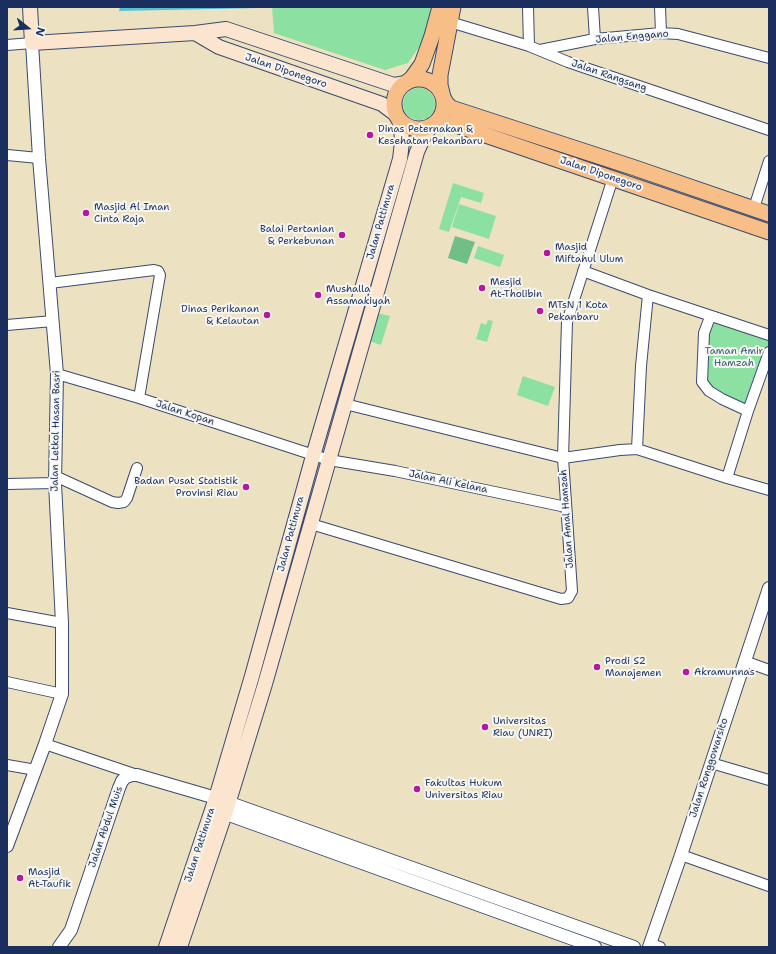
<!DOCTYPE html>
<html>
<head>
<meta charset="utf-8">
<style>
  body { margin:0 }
  #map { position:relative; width:776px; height:954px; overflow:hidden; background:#ece2c1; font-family:"Shantell Sans",sans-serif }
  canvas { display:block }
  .frame { position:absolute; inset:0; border:8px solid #1b2f5e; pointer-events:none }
  .north { position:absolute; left:8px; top:8px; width:40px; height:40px; -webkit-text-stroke:3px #f6f6f2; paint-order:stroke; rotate:107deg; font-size:11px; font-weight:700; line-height:16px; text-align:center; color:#1b2f5e }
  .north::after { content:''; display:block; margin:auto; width:14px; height:18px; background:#1b2f5e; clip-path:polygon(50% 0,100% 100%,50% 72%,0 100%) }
</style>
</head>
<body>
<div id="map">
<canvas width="776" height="954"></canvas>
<div class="frame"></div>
<div class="north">N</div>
</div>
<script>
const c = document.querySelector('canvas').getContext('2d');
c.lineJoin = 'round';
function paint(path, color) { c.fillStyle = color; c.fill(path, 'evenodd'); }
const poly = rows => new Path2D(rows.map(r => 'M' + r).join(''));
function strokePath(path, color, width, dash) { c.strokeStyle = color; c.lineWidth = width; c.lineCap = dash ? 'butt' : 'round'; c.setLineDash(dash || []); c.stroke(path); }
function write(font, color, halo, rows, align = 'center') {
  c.font = font + ' "Shantell Sans",sans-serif'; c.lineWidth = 4; c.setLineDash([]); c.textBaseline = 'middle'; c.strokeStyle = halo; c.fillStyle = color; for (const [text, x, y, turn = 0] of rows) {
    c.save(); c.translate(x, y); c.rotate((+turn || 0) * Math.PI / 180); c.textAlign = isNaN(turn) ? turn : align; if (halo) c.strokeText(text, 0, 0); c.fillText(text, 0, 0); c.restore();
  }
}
const green = poly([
  [272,7,433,7,428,34,408,63,385,70,274,33],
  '403 104a16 16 0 1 1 32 0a16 16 0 1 1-32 0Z',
  [453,183,484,193,481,203,461,197,449,232,439,229],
  [459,204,496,216,489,239,452,227],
  [478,246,504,255,500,267,474,258],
  [377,313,390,316,381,345,369,341],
  [710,317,769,335,769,352,748,411,709,391,703,352],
  [488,320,493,321,487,342,476,339,481,323,486,325],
  [523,376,555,387,548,406,517,395]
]);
const forest = poly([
  [455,236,475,242,467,264,448,258]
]);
const water = poly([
  [120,7,260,7,260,8,119,11]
]);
const minor = poly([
  [528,7,529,46],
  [593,7,595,39],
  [660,7,661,33],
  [450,22,529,46,568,62,769,130],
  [7,45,32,43],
  [540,50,595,39,661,33,678,34,769,58],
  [7,155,39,158],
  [754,208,769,161],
  [583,271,648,295,769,335],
  [50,283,154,270,158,271,160,275,139,398],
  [710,317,704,333,702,382,709,391,722,399,748,411],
  [7,325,53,321],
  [57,374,139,398,329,460,395,471,566,507],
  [345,404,563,458,620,450,637,449,727,478,769,490],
  [637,449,641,366,648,295],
  [55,476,112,502,118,503,124,502,127,498,137,468],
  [727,478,748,411,769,352],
  [7,484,55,483],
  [311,524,561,599,568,598,572,591,563,458,567,322,613,178],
  [7,613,62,623],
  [744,661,769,670],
  [7,682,62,694],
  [45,744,137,775],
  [711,763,769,780],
  [7,765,36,770],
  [681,855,769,886],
  [650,944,660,947]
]);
const tertiary = poly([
  [218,811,595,947],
  [7,846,45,744,62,694,62,623,55,483,57,374,39,158,32,43],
  [59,947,71,930,119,788,122,781,126,777,132,775,137,775,216,798,634,947],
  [649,947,681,855,769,588]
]);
const secondary = poly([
  [30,7,32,43,195,33,226,29,394,85,406,83],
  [166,947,216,798,252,676,313,456,400,159,402,142,401,126,398,118,394,113,382,104,219,47,195,33],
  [180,947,225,814,265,684,417,152,424,136,432,125]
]);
const primary = poly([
  [453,7,440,75,440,85,443,97,446,103,451,108,632,167,769,214],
  '394 104a25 25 0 1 1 50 0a25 25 0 1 1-50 0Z',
  [406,83,412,78,422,64,432,36,440,7],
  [432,125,443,122,453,124,769,232]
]);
const markers = [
  [370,135,4,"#b5179e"],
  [86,213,4,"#b5179e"],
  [342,235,4,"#b5179e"],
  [547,253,4,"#b5179e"],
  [482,288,4,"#b5179e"],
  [318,295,4,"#b5179e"],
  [540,311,4,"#b5179e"],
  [267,315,4,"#b5179e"],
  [246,487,4,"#b5179e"],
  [597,667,4,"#b5179e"],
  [686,672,4,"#b5179e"],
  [485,727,4,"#b5179e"],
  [417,789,4,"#b5179e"],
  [20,878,4,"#b5179e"]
];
const streetNames = [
  ["Jalan Enggano",632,37,-5],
  ["Jalan Diponegoro",286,71,19],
  ["Jalan Rangsang",609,76,19],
  ["Jalan Diponegoro",601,174,19],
  ["Jalan Pattimura",381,222,-74],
  ["Jalan Kopan",185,413,18],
  ["Jalan Letkol Hasan Basri",56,431,-89],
  ["Jalan Ali Kelana",448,482,12],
  ["Jalan Amal Hamzah",567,519,-94],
  ["Jalan Pattimura",291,534,-75],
  ["Jalan Ronggowarsito",709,768,-72],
  ["Jalan Abdul Muis",106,827,-71],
  ["Jalan Pattimura",200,845,-72]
];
const poiNames = [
  ["Dinas Peternakan &",378,129],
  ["Kesehatan Pekanbaru",378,141],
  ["Masjid Al Iman",94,207],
  ["Cinta Raja",94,219],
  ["Balai Pertanian",334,229,"right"],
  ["& Perkebunan",334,241,"right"],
  ["Masjid",555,247],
  ["Miftahul Ulum",555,259],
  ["Mesjid",490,282],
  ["At-Tholibin",490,294],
  ["Mushalla",326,289],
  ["Assamakiyah",326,301],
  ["MTsN 1 Kota",548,305],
  ["Pekanbaru",548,317],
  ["Dinas Perikanan",259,309,"right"],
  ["& Kelautan",259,321,"right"],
  ["Badan Pusat Statistik",238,481,"right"],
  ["Provinsi Riau",238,493,"right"],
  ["Prodi S2",605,661],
  ["Manajemen",605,673],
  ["Akramunnas",694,672],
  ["Universitas",493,721],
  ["Riau (UNRI)",493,733],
  ["Fakultas Hukum",425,783],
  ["Universitas Riau",425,795],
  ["Masjid",28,872],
  ["At-Taufik",28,884]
];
const parkNames = [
  ["Taman Amir",734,351],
  ["Hamzah",734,363]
];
paint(green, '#8ce0a2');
paint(forest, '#71be88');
paint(water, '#57c1d2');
strokePath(minor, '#3a4a6d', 12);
strokePath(tertiary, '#3a4a6d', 14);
strokePath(secondary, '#3a4a6d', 16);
strokePath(primary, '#3a4a6d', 17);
strokePath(minor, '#fff', 10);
strokePath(tertiary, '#fff', 12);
strokePath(secondary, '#fce5cf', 14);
strokePath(primary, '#f7be87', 15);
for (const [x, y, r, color] of markers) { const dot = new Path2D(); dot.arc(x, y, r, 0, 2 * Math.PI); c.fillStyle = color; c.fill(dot); strokePath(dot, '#f6f6f2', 1.5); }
write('10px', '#1b2f5e', '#f6f6f2', streetNames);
write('10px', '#1b2f5e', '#f6f6f2', poiNames, 'left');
write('10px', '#375b6f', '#f6f6f2', parkNames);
</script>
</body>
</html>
